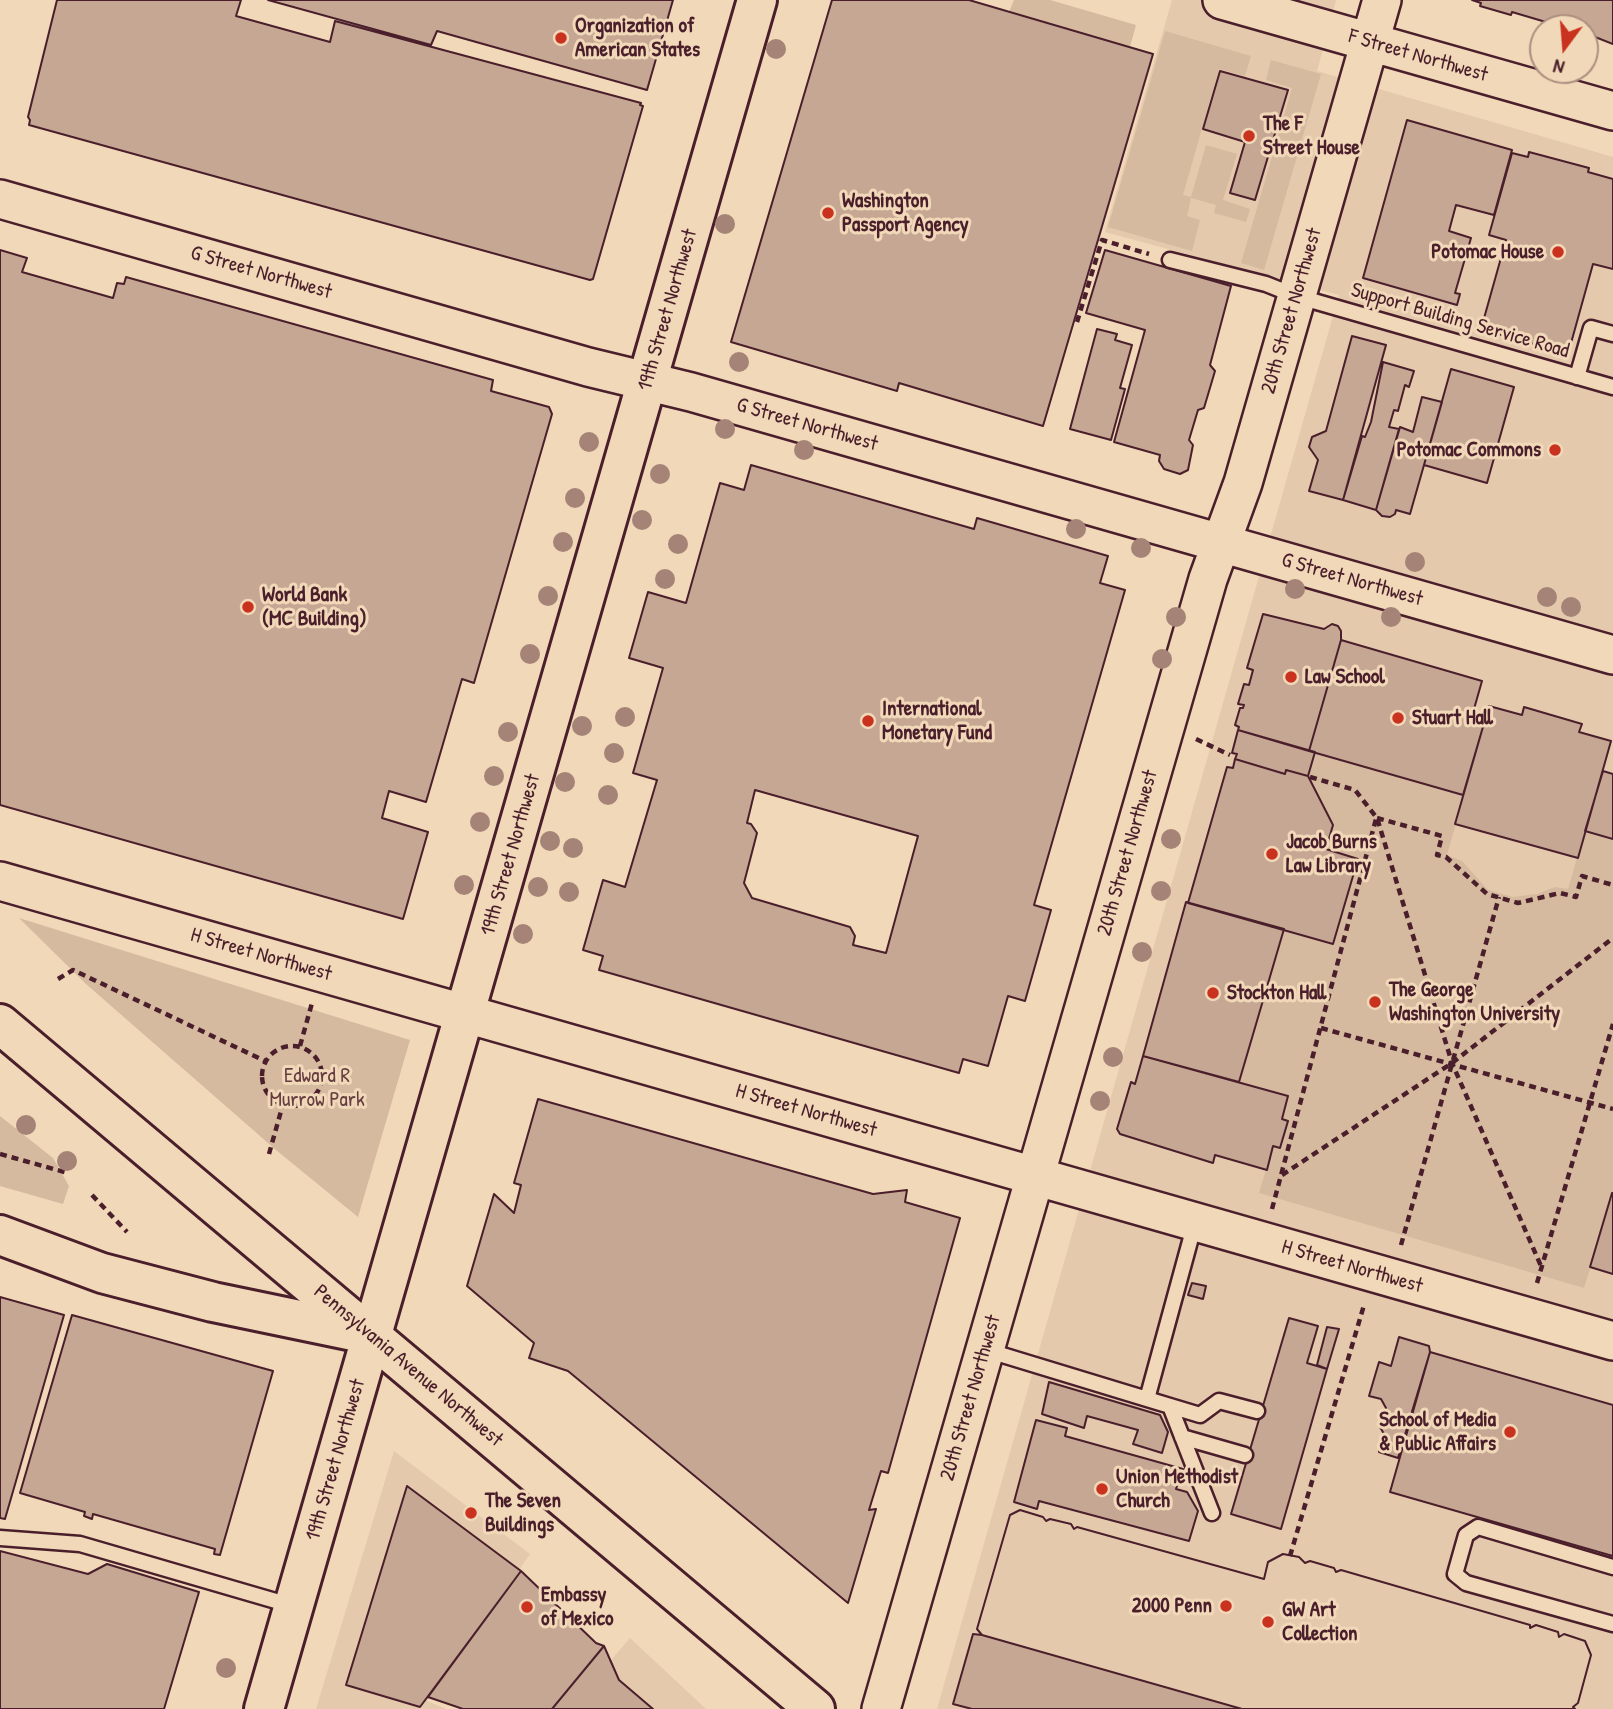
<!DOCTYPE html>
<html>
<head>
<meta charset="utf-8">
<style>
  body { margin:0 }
  #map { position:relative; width:1613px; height:1709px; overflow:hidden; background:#f1d8b8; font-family:"Patrick Hand",sans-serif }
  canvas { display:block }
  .north { position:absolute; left:1529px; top:14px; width:70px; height:70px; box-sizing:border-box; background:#f1d8b8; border:2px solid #ae8e80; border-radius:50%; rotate:196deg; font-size:19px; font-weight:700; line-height:28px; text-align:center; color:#4a1f2b }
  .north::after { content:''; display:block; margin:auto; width:24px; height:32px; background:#c8321e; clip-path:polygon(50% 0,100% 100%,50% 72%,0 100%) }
</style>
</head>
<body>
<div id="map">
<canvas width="1613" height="1709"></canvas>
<div class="north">N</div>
</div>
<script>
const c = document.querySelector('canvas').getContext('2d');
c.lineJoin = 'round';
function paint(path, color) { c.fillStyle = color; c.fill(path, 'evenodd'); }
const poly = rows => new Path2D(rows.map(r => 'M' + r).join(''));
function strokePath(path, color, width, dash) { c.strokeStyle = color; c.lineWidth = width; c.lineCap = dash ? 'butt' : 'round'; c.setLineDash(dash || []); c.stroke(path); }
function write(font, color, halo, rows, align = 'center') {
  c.font = font + ' "Patrick Hand",sans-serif'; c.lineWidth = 6; c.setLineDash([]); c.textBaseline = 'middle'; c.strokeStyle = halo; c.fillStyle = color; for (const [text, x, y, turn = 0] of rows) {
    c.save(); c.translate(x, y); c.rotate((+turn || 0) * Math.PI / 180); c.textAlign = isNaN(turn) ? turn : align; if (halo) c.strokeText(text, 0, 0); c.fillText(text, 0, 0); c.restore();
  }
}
const built = poly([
  [1172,0,1336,0,1317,71,1613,157,1613,1709,937,1709,1339,295,1105,232],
  [394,1451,530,1554,427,1701,446,1709,316,1709],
  [630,1638,706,1709,569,1709]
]);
const green = poly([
  [1014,0,1050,0,1136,25,1130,47,1009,12],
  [1165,31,1251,56,1245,76,1219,69,1183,195,1191,197,1206,145,1237,154,1223,200,1250,209,1246,222,1214,213,1216,205,1191,198,1187,216,1200,220,1192,251,1108,227],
  [1271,60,1321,74,1264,270,1241,263,1292,88,1266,80],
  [1315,752,1464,795,1447,855,1462,861,1488,890,1513,897,1537,894,1555,887,1568,889,1585,831,1613,839,1613,1193,1584,1288,1259,1193,1273,1146,1287,1121,1282,1119,1288,1097,1239,1082,1284,929,1357,859,1326,849,1333,825,1308,776],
  [19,918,410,1040,358,1217,276,1150,86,984],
  [0,1116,53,1158,69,1186,63,1204,0,1186]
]);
const building = poly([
  [57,0,241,0,236,16,330,42,335,21,641,103,640,105,643,106,593,279,590,280,29,125,30,120,28,117,57,0],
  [268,0,673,0,647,90,437,31,431,45,268,0],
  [832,0,969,0,1153,54,1043,426,899,383,897,391,731,342,832,0],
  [1472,0,1613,0,1613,44,1585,33,1585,28,1566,28,1512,12,1511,15,1480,6,1481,3,1472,0],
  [1220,71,1288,90,1255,200,1230,193,1245,142,1203,129,1220,71],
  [1407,120,1512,150,1494,215,1456,205,1449,231,1471,238,1455,293,1460,294,1457,305,1363,278,1407,120],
  [1529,152,1589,168,1588,172,1613,179,1613,269,1593,264,1568,354,1481,329,1506,240,1489,235,1512,153,1528,157,1529,152],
  [0,250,27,258,22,272,113,298,117,283,124,284,126,277,493,380,491,391,549,407,552,414,474,683,462,679,426,802,389,791,382,818,428,832,403,919,0,805,0,250],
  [1105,250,1231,286,1210,365,1215,371,1204,408,1198,410,1189,440,1193,445,1188,470,1180,474,1164,469,1159,461,1160,455,1114,442,1145,330,1086,313,1105,250],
  [1097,329,1117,334,1115,340,1132,345,1120,388,1125,389,1111,440,1070,429,1097,329],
  [1352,336,1386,345,1343,500,1309,491,1318,460,1309,447,1312,437,1326,431,1352,336],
  [1383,362,1414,371,1409,387,1405,385,1398,411,1394,410,1389,427,1399,429,1376,510,1343,500,1362,436,1365,437,1371,422,1383,362],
  [1451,369,1514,387,1487,483,1424,465,1451,369],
  [1422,397,1442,402,1410,514,1396,510,1395,514,1390,517,1382,516,1376,510,1400,427,1413,432,1422,397],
  [751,465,974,529,977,518,1108,556,1100,583,1125,590,1034,905,1051,910,1025,1001,1008,996,988,1066,963,1059,959,1073,599,970,603,956,583,950,603,880,625,887,657,780,633,773,663,668,629,658,648,592,686,603,720,483,744,490,751,465],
  [755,790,918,836,886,953,853,945,855,936,850,927,752,898,744,883,757,833,751,824,747,823,755,790],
  [1263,614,1324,629,1332,624,1338,626,1341,631,1341,640,1309,751,1238,730,1239,727,1235,725,1240,708,1243,708,1244,705,1238,704,1244,684,1249,685,1253,670,1247,668,1263,614],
  [1341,640,1482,681,1472,716,1485,720,1463,795,1309,751,1341,640],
  [1489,706,1522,715,1524,707,1582,724,1579,732,1611,741,1578,858,1455,824,1489,706],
  [1238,730,1315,752,1308,776,1286,770,1285,774,1235,759,1237,754,1232,753,1238,730],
  [1235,759,1285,774,1286,770,1308,776,1333,825,1326,849,1358,859,1333,944,1188,903,1227,767,1233,768,1235,759],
  [1603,771,1613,774,1613,839,1585,831,1603,771],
  [1186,902,1284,929,1239,1082,1143,1056,1186,902],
  [1143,1056,1288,1096,1282,1119,1288,1121,1280,1148,1273,1146,1267,1170,1215,1155,1213,1163,1120,1134,1117,1129,1131,1082,1135,1084,1143,1056],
  [538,1099,873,1194,907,1190,905,1202,960,1218,888,1473,881,1471,869,1510,876,1509,848,1603,568,1371,529,1358,534,1343,467,1286,494,1194,514,1213,521,1185,514,1183,538,1099],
  [1612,1193,1613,1193,1613,1274,1590,1267,1612,1193],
  [1192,1283,1206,1286,1203,1299,1188,1295,1192,1283],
  [0,1297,64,1315,5,1519,0,1518,0,1297],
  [72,1315,273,1371,220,1555,214,1554,215,1549,93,1514,92,1519,84,1516,85,1512,20,1493,72,1315],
  [1289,1318,1318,1326,1307,1363,1327,1369,1281,1529,1231,1514,1289,1318],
  [1327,1327,1339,1329,1327,1369,1317,1365,1327,1327],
  [1399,1337,1429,1346,1430,1352,1398,1458,1379,1452,1384,1434,1380,1427,1386,1408,1381,1399,1369,1396,1379,1362,1391,1366,1399,1337],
  [1430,1352,1613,1405,1613,1556,1390,1492,1430,1352],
  [1049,1382,1160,1415,1168,1432,1162,1453,1133,1444,1138,1430,1087,1416,1084,1428,1042,1414,1049,1382],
  [1036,1420,1067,1428,1065,1436,1183,1469,1176,1489,1187,1492,1198,1511,1189,1541,1039,1501,1037,1509,1014,1502,1036,1420],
  [407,1486,521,1571,420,1707,346,1685,407,1486],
  [1020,1510,1043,1517,1046,1521,1050,1519,1071,1524,1074,1529,1077,1527,1264,1579,1268,1562,1283,1554,1299,1557,1305,1563,1310,1561,1334,1568,1336,1572,1341,1570,1530,1625,1530,1628,1536,1625,1558,1632,1559,1637,1564,1634,1585,1641,1591,1655,1578,1703,1573,1707,1575,1709,972,1709,953,1704,973,1634,982,1635,977,1629,1010,1515,1020,1510],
  [1020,1510,1043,1517,1046,1521,1050,1519,1071,1524,1074,1529,1077,1527,1264,1579,1268,1562,1283,1554,1299,1557,1305,1563,1310,1561,1334,1568,1336,1572,1341,1570,1530,1625,1530,1628,1536,1625,1558,1632,1559,1637,1564,1634,1585,1641,1591,1655,1578,1703,1573,1707,1575,1709,1242,1709,982,1635,977,1629,1010,1515,1020,1510],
  [0,1551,88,1574,107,1564,199,1592,164,1709,0,1709,0,1551],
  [521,1571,596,1643,604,1646,552,1709,463,1709,428,1697,521,1571],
  [604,1646,619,1680,653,1709,552,1709,604,1646]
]);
const path = poly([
  [1077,322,1102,240,1149,254],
  [1196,739,1230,755],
  [1310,777,1355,790,1377,818,1452,1063,1541,1266],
  [1377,818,1442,836,1437,855,1446,857,1487,894,1518,903,1560,893,1576,897,1582,876,1613,885],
  [58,979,73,970,265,1061],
  [1321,1028,1613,1109],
  '262 1076a30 30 0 1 1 60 0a30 30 0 1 1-60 0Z',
  [300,1046,312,1003],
  [0,1154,68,1173],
  [269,1154,283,1104],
  [1282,1175,1452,1063,1613,938],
  [92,1195,127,1232],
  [1272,1209,1376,819],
  [1401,1245,1499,897],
  [1537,1283,1613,1024],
  [1290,1556,1364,1305]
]);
const service = poly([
  [1170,260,1266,284,1296,296,1613,387],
  [1577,377,1591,328,1613,334],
  [986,1350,1147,1399,1195,1223],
  [1147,1399,1200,1415,1219,1401,1257,1411],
  [1170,1406,1212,1513],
  [1182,1437,1245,1455],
  [0,1538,80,1544,293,1606],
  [1613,1567,1478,1527,1466,1535,1455,1574,1466,1583,1613,1624]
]);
const tertiary = poly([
  [1222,0,1613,111],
  [0,199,588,367,691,392,1613,655],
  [0,881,1613,1341],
  [881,1709,1208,579,1243,483,1382,0]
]);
const secondary = poly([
  [0,1235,102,1273,213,1302,372,1335],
  [264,1709,757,0]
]);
const primary = poly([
  [0,1024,815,1709]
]);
const trees = [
  [776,49],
  [725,224],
  [739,362],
  [725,429],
  [589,442],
  [804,450],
  [660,474],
  [575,498],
  [642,520],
  [1076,529],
  [563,542],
  [678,544],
  [1141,548],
  [1415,562],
  [665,579],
  [1295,589],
  [548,596],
  [1547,597],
  [1571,607],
  [1176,617],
  [1391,617],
  [530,654],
  [1162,659],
  [625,717],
  [582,726],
  [508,732],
  [614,753],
  [494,776],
  [565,782],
  [608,795],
  [480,822],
  [1171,839],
  [550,841],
  [573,848],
  [464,885],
  [538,887],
  [1161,891],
  [569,892],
  [523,934],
  [1142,952],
  [1113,1057],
  [1100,1101],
  [26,1125],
  [67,1161],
  [226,1668]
];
const markers = [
  [561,38,7,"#c8321e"],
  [1249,136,7,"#c8321e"],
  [828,213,7,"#c8321e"],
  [1558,252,7,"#c8321e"],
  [1555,450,7,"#c8321e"],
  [248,607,7,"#c8321e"],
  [1291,677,7,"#c8321e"],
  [1398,718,7,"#c8321e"],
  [868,721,7,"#c8321e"],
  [1272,854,7,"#c8321e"],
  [1213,993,7,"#c8321e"],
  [1375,1002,7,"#c8321e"],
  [1510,1432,7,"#c8321e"],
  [1102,1489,7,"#c8321e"],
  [471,1513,7,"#c8321e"],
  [1226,1606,7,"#c8321e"],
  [527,1607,7,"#c8321e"],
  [1268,1622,7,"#c8321e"]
];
const poiNames = [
  ["Organization of",575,26],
  ["American States",575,50],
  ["The F",1263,124],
  ["Street House",1263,148],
  ["Washington",842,201],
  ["Passport Agency",842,225],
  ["Potomac House",1544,252,"right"],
  ["Potomac Commons",1541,450,"right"],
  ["World Bank",262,595],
  ["(MC Building)",262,619],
  ["Law School",1305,677],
  ["International",882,709],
  ["Monetary Fund",882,733],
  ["Stuart Hall",1412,718],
  ["Jacob Burns",1286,842],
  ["Law Library",1286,866],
  ["The George",1389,990],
  ["Washington University",1389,1014],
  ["Stockton Hall",1227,993],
  ["School of Media",1496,1420,"right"],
  ["& Public Affairs",1496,1444,"right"],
  ["Union Methodist",1116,1477],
  ["Church",1116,1501],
  ["The Seven",485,1501],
  ["Buildings",485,1525],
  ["Embassy",541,1595],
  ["of Mexico",541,1619],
  ["2000 Penn",1212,1606,"right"],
  ["GW Art",1282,1610],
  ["Collection",1282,1634]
];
const streetNames = [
  ["F Street Northwest",1418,56,16],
  ["G Street Northwest",261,273,16],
  ["19th Street Northwest",668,310,-74],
  ["20th Street Northwest",1292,311,-74],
  ["Support Building Service Road",1460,321,16],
  ["G Street Northwest",807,425,16],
  ["G Street Northwest",1352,580,16],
  ["20th Street Northwest",1128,853,-74],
  ["19th Street Northwest",511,855,-74],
  ["H Street Northwest",261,955,16],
  ["H Street Northwest",806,1111,16],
  ["H Street Northwest",1352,1267,16],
  ["Pennsylvania Avenue Northwest",408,1366,40],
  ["20th Street Northwest",971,1398,-74],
  ["19th Street Northwest",336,1460,-74]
];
const parkNames = [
  ["Edward R",317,1076],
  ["Murrow Park",317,1100]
];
paint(built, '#e4c9ad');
paint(green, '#d6baa0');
paint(building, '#c5a793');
strokePath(building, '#4a1f2b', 2);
strokePath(service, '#4a1f2b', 19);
strokePath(tertiary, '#4a1f2b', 42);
strokePath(secondary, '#4a1f2b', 44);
strokePath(primary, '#4a1f2b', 44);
strokePath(path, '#4a1f2b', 4.5, [7, 5]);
strokePath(service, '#f1d8b8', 14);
strokePath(tertiary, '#f1d8b8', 37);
strokePath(secondary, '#f1d8b8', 38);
strokePath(primary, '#f1d8b8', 38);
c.fillStyle = '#a58377';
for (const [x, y] of trees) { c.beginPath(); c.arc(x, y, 10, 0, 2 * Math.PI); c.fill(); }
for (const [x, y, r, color] of markers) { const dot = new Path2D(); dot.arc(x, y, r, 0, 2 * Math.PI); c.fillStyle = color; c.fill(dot); strokePath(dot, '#f1d8b8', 2.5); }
write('bold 21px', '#4a1f2b', '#f1d8b8', poiNames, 'left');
write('21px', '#4a1f2b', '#f1d8b8', streetNames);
write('21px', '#663e42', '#f1d8b8', parkNames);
</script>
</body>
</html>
